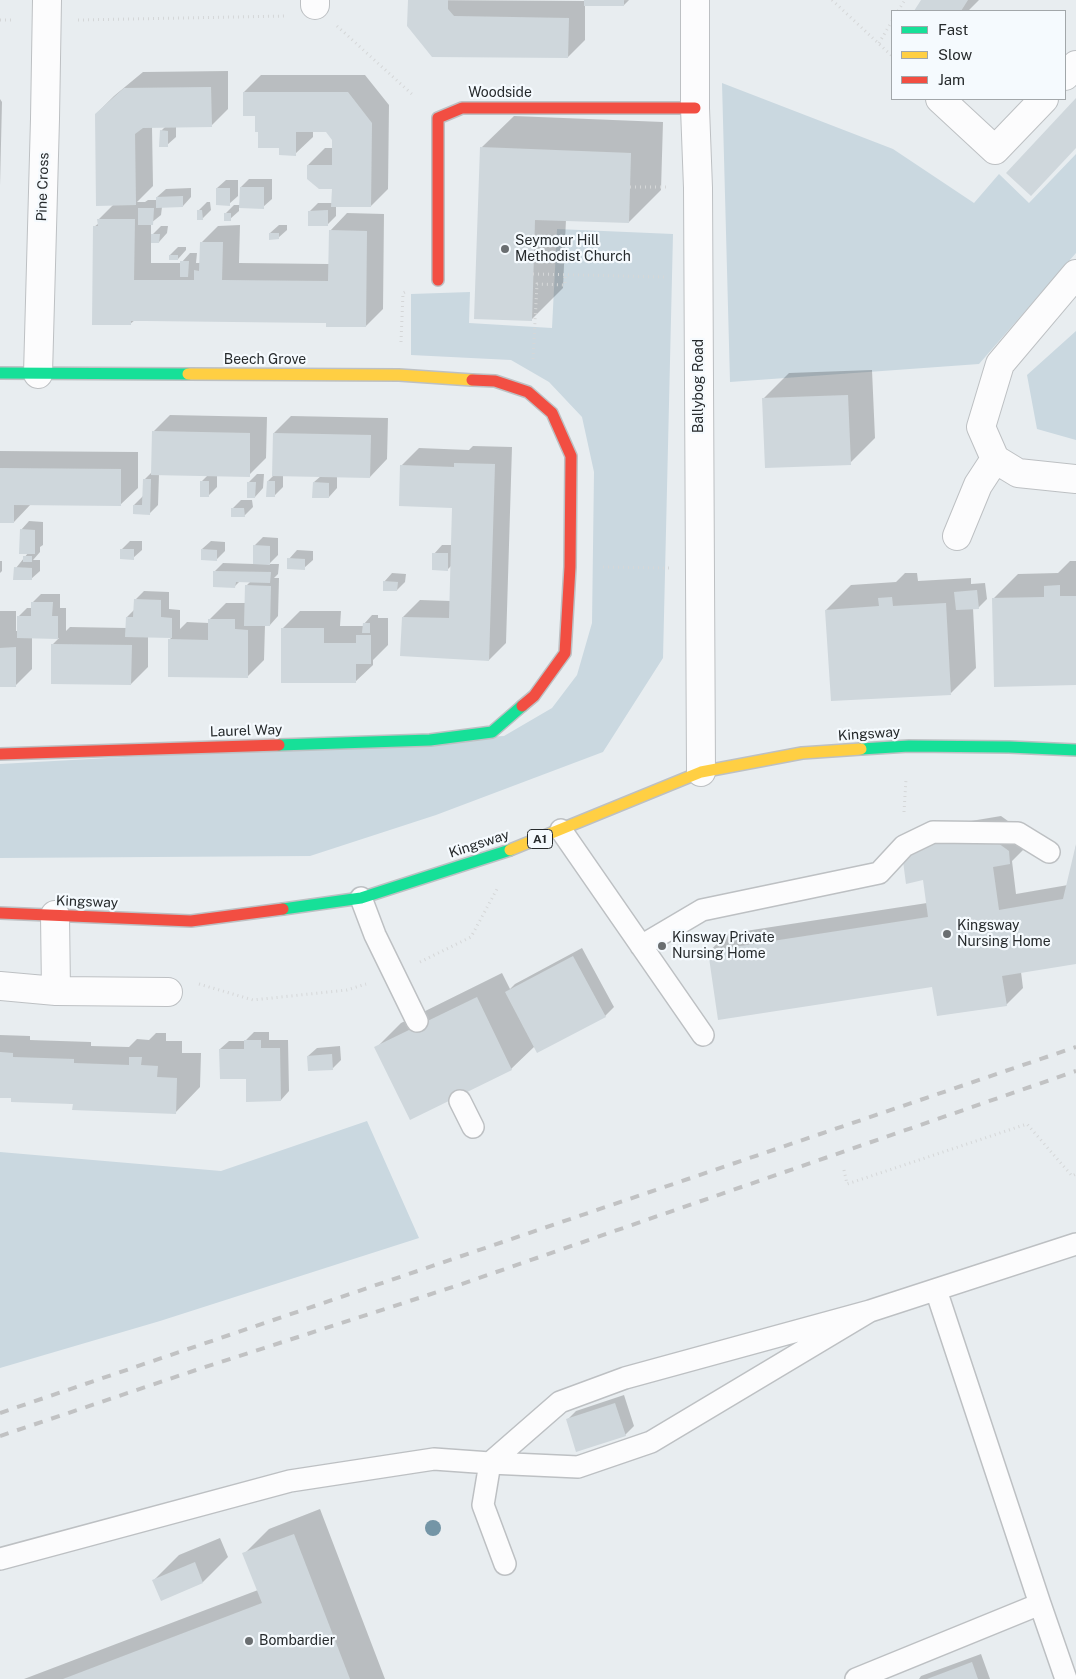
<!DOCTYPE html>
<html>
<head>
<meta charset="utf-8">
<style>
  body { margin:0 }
  #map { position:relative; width:1076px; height:1679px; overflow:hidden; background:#e8edf0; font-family:"Public Sans",sans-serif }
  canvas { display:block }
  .legend { position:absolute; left:891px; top:10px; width:175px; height:90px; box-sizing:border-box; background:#f5fafe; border:1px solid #a2a7aa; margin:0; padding:6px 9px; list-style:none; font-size:15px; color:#262a2c }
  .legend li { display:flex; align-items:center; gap:10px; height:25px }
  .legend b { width:25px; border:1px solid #a2a7aa }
</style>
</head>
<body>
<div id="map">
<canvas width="1076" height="1679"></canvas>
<ul class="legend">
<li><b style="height:6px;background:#16e098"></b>Fast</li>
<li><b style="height:6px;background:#ffcf43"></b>Slow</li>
<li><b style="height:6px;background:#f24e42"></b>Jam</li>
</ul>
</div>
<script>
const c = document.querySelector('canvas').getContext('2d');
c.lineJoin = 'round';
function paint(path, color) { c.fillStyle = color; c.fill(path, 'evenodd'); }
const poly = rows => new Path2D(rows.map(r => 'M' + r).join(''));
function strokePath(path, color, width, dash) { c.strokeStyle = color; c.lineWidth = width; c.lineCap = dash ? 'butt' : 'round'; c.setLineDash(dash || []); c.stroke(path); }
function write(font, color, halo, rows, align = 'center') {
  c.font = font + ' "Public Sans",sans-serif'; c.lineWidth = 4.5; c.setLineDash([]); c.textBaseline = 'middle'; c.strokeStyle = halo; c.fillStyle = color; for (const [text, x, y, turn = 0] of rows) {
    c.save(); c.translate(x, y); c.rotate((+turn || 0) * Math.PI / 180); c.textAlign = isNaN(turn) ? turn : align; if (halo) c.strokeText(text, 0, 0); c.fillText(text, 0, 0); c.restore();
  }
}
const green = poly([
  [722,83,893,149,974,203,999,174,1029,203,1076,154,1076,253,979,364,730,382],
  [557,229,673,234,663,658,603,752,436,815,310,856,0,858,0,764,504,736,552,708,577,675,592,623,594,472,582,417,549,382,511,360,411,355,411,294,470,292,469,323,552,328],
  [1076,331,1076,440,1037,429,1027,375],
  [367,1121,419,1238,160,1321,0,1368,0,1152,221,1171]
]);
const shadow = poly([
  [409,0,586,1,629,0,624,5,585,5,585,40,568,57],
  [922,0,979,0,968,11,916,11],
  [228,71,228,109,211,126,176,126,176,137,167,145,161,131,165,127,152,127,153,186,137,202,145,202,148,200,157,200,157,197,166,189,191,188,191,197,183,206,162,207,161,215,151,223,151,236,161,226,168,226,167,233,159,242,151,242,151,263,181,263,190,253,197,253,196,263,201,263,201,243,218,226,240,225,239,263,329,264,330,231,347,213,384,214,383,309,366,326,327,322,135,320,130,324,94,227,99,223,99,219,114,204,96,114,114,96,143,72],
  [261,75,365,75,389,105,388,189,371,206,336,205,336,216,327,225,310,211,318,203,333,203,333,188,308,165,325,148,333,148,333,139,327,131,313,131,313,137,295,154,280,147,257,115,244,92],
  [0,99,2,102,0,186],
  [514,116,663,122,661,190,629,222,566,219,563,288,531,320,481,148],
  [249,179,272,179,272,199,263,207,239,207,239,211,230,219,226,213,234,205,240,205,241,187],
  [226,180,238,180,238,196,229,204,217,188],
  [207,202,210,202,211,210,202,219,198,211],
  [279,225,287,225,287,230,278,238,270,233],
  [178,247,186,247,186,250,178,259,170,255],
  [872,370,875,438,850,463,763,399,789,373],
  [170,415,267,417,266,458,249,475,217,475,217,487,208,496,202,481,208,475,159,474,158,505,149,514,134,505,143,496,144,480,152,472,153,432],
  [291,416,388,418,387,459,370,477,337,476,337,488,329,497,314,482,321,476,283,475,283,487,274,496,268,481,273,476,274,433],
  [473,446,512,447,506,643,489,660,403,617,420,600,451,601,452,565,448,569,434,554,442,545,452,545,453,507,401,466,419,448,469,450],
  [0,451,138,452,138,488,120,505,31,504,14,522,0,522],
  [257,474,264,474,263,488,255,497,249,482],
  [241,500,252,500,253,507,244,516,232,509],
  [29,521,43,522,43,545,40,547,40,552,33,560,40,560,40,571,31,579,16,568,28,553,21,530],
  [263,537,278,538,278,555,269,564,279,564,278,574,274,578,279,578,278,616,270,625,265,625,264,660,247,677,169,640,172,637,148,636,148,667,131,684,52,645,59,638,32,637,32,669,15,686,0,686,0,611,16,611,16,631,19,631,19,616,27,608,32,608,33,602,41,594,60,594,60,608,66,608,66,631,70,627,127,628,127,617,135,609,135,600,144,591,169,592,169,609,180,610,180,629,187,622,209,623,209,620,226,603,246,603,246,586,251,581,240,581,235,586,215,571,223,563,254,564,254,546],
  [130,541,142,541,142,550,133,558,121,550],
  [211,541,225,542,225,551,216,560,202,549],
  [297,550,313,551,313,560,304,568,289,559],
  [0,561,2,561,2,571,0,573],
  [1070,561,1076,561,1076,684,993,599,1018,574,1058,573],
  [392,573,406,574,405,582,397,590,384,582],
  [905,573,917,573,918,581,971,578,971,584,985,583,987,599,978,608,973,608,976,668,951,693,826,610,851,585,896,582],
  [300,611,341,611,340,626,364,626,364,624,372,615,378,615,378,618,388,618,388,645,373,660,373,665,355,682,282,629],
  [1001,816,1026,834,1027,846,1012,861,1016,894,1068,885,1076,846,1076,963,1021,972,1023,988,1006,1005,933,985,709,952,726,934,927,903,935,827],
  [582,948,614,1007,605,1016,535,1046,511,1069,376,1048,401,1023,502,973,510,989,515,984],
  [254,1032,269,1032,269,1040,288,1040,289,1091,281,1100,247,1078,220,1049,229,1041,245,1041],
  [156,1033,166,1033,166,1041,182,1041,182,1053,201,1053,200,1087,175,1113,0,1097,0,1035,30,1036,30,1040,91,1042,91,1046,129,1047,137,1039,149,1040],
  [340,1046,341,1060,332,1069,308,1056,317,1048],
  [624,1395,634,1426,625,1435,567,1420,576,1411],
  [320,1509,385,1679,24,1679,258,1590,244,1554,269,1529],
  [220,1538,228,1557,203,1582,154,1580,179,1555],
  [981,1654,990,1679,919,1679,921,1676]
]);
const building = poly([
  [408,0,448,0,448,9,454,16,569,18,568,58,432,57,407,26],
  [584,0,624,0,624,6,584,6],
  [921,0,968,0,961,11,914,11],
  [211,87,212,127,143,128,135,134,136,205,96,206,95,114,124,88],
  [243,92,348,92,372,123,371,207,331,207,332,189,319,189,307,179,307,165,332,165,332,140,326,132,296,132,296,156,279,155,279,148,258,148,258,132,255,132,255,116,243,116],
  [1076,98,1076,148,1031,196,1006,173],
  [160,130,168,131,168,147,159,147],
  [480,147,631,153,629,223,535,220,532,321,474,319],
  [240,187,264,187,264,209,239,208],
  [216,188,230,188,230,206,216,205],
  [183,196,183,207,156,208,156,197],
  [138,208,154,208,153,225,138,225],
  [197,210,202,210,203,220,197,220],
  [328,210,328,226,308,226,308,211],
  [224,213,231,213,231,221,224,221],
  [97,219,135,219,134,280,194,280,194,270,199,271,200,242,223,242,222,280,328,281,329,230,367,231,366,327,326,327,326,323,320,323,146,321,131,321,131,325,92,325,93,226,98,226],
  [269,233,279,233,279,239,269,240],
  [151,234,160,234,159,243,151,243],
  [169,255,178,255,178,260,169,260],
  [180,261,189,261,188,277,180,277],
  [848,395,851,465,765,468,762,398],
  [152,431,250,433,250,477,151,475],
  [273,433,371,435,370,478,272,476],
  [454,463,495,464,489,661,400,656,402,617,449,618,452,508,399,506,400,465,454,467],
  [0,468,121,469,121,506,14,505,14,523,0,523],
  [143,479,151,479,150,515,133,514,133,505,142,505],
  [200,481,209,481,209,497,200,497],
  [267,481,275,481,275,497,266,497],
  [247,482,256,482,255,498,247,498],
  [313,482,329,483,329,498,312,498],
  [231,508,244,508,245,517,231,517],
  [20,529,35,530,35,554,19,554],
  [253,545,270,546,270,565,253,564],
  [120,549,134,549,134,560,120,559],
  [201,549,217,550,217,561,201,560],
  [432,553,448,553,448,571,432,570],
  [23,556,32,556,32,562,23,562],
  [287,558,305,559,305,570,287,569],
  [14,567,32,568,32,580,13,580],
  [213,571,271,572,270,583,236,582,235,588,213,587],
  [383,581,398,582,397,591,383,591],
  [245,585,271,586,270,626,244,626],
  [1060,585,1060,596,1076,596,1076,685,994,687,992,598,1044,597,1044,586],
  [977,590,979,609,956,610,954,592],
  [892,597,893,606,946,603,951,695,831,701,825,610,879,606,878,598],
  [134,599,161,600,161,617,172,618,172,638,125,637,126,617,133,617],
  [31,602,53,602,52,616,58,616,58,639,17,638,17,616,31,616],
  [208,619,235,619,235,629,248,630,248,678,168,677,168,639,208,640],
  [363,623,370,623,370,633,362,633],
  [281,628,324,628,324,643,356,643,356,635,371,635,371,664,356,664,356,683,281,683],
  [51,644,132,645,131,685,51,684],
  [16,647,16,687,0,687,0,648],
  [984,833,1009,851,1010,864,993,867,999,910,1063,899,1076,844,1076,964,1002,976,1007,1006,937,1016,932,987,718,1020,708,951,928,917,923,880,906,884,903,861,916,844],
  [573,956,606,1017,537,1053,505,992],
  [477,997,512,1070,410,1120,374,1047],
  [244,1040,261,1040,261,1048,280,1048,281,1101,246,1102,246,1079,220,1079,219,1049,244,1049],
  [0,1052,13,1053,13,1057,74,1059,74,1063,129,1065,129,1057,142,1057,141,1065,158,1066,157,1077,177,1078,176,1114,72,1110,73,1104,11,1102,11,1098,0,1098],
  [332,1054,333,1070,308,1071,307,1056],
  [615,1403,626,1436,576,1452,566,1419],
  [294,1534,350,1679,63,1679,262,1603,242,1553],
  [195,1562,203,1583,161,1601,152,1580],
  [972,1662,978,1679,927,1679]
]);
const path = poly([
  [832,0,892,56],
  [898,11,905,0],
  [0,20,14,20],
  [78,20,286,16],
  [337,26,414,96],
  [879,43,892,21],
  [630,187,667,187],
  [533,274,665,277],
  [401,342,403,293,407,291],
  [533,359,537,284,565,285,565,275],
  [603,567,669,568],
  [904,812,906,779],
  [420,962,471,937,497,889],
  [199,984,253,1000,347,990,366,984],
  [844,1170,847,1184,1027,1124,1072,1176,1076,1174]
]);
const lane = poly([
  [561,830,703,1035],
  [361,898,375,935,417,1021],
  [641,946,702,910,879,873,904,846,933,832,1018,833,1049,852],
  [460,1101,473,1127],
  [0,1559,290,1481,434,1459,490,1463,578,1467,651,1442,870,1311],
  [505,1564,483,1505,490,1463,560,1402,625,1378,870,1311,1076,1244],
  [1040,1604,1066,1679],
  [856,1679,1040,1604,936,1290]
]);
const street = poly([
  [695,0,695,108,698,188,701,772],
  [315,5,315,0],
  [1065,76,1076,65],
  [940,99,995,150,1044,99],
  [1076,274,1000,364,981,427,995,459,1018,473,1076,479],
  [38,374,45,119,47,0],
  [957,536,978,485,995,459],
  [55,915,56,991],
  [0,986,56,991,168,992]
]);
const fast = poly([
  [0,373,188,374],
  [279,745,430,740,492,732,522,706],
  [861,749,909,746,1009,747,1076,750],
  [283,909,361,898,510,850]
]);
const slow = poly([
  [188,374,399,375,472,380],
  [510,850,701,772,802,753,861,749]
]);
const jam = poly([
  [438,280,438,118,462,108,695,108],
  [472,380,495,381,528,392,552,413,571,456,570,567,565,653,534,696,522,706],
  [0,754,279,745],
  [0,913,191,921,283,909]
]);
const rail = poly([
  [0,1413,1076,1047],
  [0,1436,196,1370,456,1286,1076,1071]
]);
const trees = [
  [433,1528]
];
const markers = [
  [505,249,5,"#6a6e71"],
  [947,934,5,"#6a6e71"],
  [662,946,5,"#6a6e71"],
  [249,1641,5,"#6a6e71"]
];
const shields = [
  [540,839,25]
];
const shieldNames = [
  ["A1",540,839]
];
const streetNames = [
  ["Woodside",500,93],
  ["Pine Cross",43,187,-88],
  ["Beech Grove",265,360],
  ["Ballybog Road",699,386,-90],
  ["Laurel Way",246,731,-2],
  ["Kingsway",869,734,-4],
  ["Kingsway",479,844,-18],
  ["Kingsway",87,902,2]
];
const poiNames = [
  ["Seymour Hill",515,241],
  ["Methodist Church",515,257],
  ["Kingsway",957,926],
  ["Nursing Home",957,942],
  ["Kinsway Private",672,938],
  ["Nursing Home",672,954],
  ["Bombardier",259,1641]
];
paint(green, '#cad8e0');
paint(shadow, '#0003');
paint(building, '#cfd7dc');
strokePath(lane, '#bdc0c3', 24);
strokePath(street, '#bdc0c3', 30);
strokePath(fast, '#bdc0c3', 14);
strokePath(slow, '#bdc0c3', 14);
strokePath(jam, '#bdc0c3', 14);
strokePath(path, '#d5d7d8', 3, [1, 4]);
strokePath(lane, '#fcfcfd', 21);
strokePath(street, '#fcfcfd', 28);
strokePath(fast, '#16e098', 11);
strokePath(slow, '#ffcf43', 11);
strokePath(jam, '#f24e42', 11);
strokePath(rail, '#c1c2c3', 4, [9, 9]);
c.fillStyle = '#7495a6';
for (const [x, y] of trees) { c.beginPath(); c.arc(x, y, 8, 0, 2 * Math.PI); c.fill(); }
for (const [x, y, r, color] of markers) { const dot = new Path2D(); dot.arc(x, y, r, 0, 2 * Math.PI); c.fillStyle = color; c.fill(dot); strokePath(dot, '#f5fafe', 2); }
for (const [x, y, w] of shields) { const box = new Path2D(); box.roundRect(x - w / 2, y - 9.5, w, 19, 4); c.fillStyle = '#f5fafe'; c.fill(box); strokePath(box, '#262a2c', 1); }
write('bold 12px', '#262a2c', null, shieldNames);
write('14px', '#262a2c', '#f5fafe', streetNames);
write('14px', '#262a2c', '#f5fafe', poiNames, 'left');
</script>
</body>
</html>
